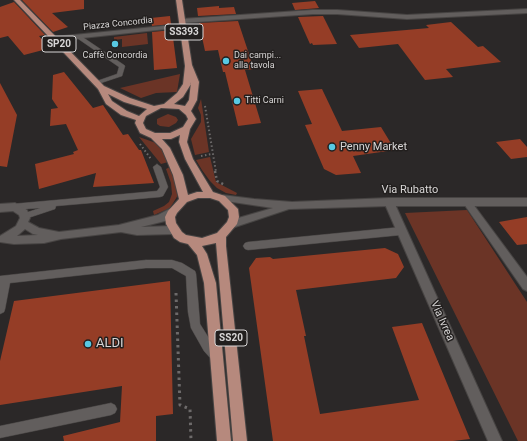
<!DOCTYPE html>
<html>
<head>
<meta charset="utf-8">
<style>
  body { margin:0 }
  canvas { display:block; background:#2b2828 }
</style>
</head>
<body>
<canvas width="527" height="441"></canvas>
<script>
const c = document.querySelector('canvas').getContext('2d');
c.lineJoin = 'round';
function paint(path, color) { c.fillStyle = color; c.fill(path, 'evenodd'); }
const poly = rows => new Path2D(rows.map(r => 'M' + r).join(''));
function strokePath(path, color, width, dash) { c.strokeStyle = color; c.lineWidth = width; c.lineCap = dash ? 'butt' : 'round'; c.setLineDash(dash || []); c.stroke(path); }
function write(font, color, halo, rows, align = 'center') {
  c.font = font + ' Roboto,sans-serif'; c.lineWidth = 3; c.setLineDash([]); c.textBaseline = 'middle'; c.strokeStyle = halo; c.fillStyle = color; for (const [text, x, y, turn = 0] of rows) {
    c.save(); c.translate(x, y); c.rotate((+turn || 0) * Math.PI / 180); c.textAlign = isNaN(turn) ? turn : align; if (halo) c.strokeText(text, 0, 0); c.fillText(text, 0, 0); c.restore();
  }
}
const green = poly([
  [147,33,148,44,122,47,122,39,114,40,114,37],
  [180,74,177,92,156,93,141,98,120,88],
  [201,99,209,152,195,155,191,139,201,122,201,115,198,108],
  [168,114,176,117,178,120,176,123,169,127,160,126,157,124,157,119],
  [139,137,156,143,163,149,168,162,161,164],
  [210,157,216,182,237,193,236,195,226,193,217,188,210,181,202,170,196,160],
  [170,167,176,184,178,195,170,208,154,215,153,211,164,206,169,202,172,194,171,183,166,169],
  [467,210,527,302,527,441,518,441,405,213]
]);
const building = poly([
  [22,0,84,0,84,9,52,13,68,27,53,32],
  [315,1,319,8,295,10,292,3],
  [14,2,45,35,39,36,44,42,43,50,24,55,8,36,0,38,0,7],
  [219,6,219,8,234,7,236,14,198,16,197,8],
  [170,16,171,24,152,26,151,18],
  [323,16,337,44,313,45,312,43,310,44,298,17],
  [238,21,254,69,245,70,261,123,238,126,225,72,223,72,218,50,205,51,199,23],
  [451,22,478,47,483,46,501,62,446,69,453,77,425,80,398,44,359,48,350,35,429,28,426,25],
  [172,30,177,68,154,70,152,32],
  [64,72,93,108,103,105,123,135,128,134,139,150,141,150,154,183,93,187,96,173,39,189,35,164,74,154,73,152,78,150,66,124,50,126,51,109,58,108,52,99,53,75],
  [0,83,17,115,7,167,0,166],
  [322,89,342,131,381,127,395,150,353,156,361,173,336,175,324,169,305,125,312,124,298,91],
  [520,139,527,147,527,157,511,159,496,142],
  [527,217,527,244,517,245,499,222],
  [385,248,398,254,404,267,396,278,296,290,306,336,304,336,320,414,419,400,392,327,422,323,470,439,453,441,273,441,249,268,256,258,270,257,273,259],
  [170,281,173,414,156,416,156,441,64,441,63,436,120,422,122,386,0,405,0,361,14,301]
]);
const pathFar2 = poly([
  [205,106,216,172],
  [140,144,151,159],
  [201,156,212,154]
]);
const pathFar1 = poly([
  [215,171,217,181,225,185]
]);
const path = poly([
  [176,293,180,405,190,409,191,441]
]);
const service = poly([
  [77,36,81,36,124,65,125,66,122,76,98,84,94,84,94,82,117,74,119,67,77,38,77,36],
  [157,164,161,167,168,187,163,196,160,197,56,206,55,209,25,219,21,216,22,214,40,208,12,210,8,207,12,204,157,191,160,187,153,167,157,164],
  [401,227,404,229,406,231,404,233,401,235,248,250,245,249,243,246,245,243,248,242,401,227],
  [146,260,172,260,182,263,195,271,196,274,200,324,212,343,221,353,223,357,221,361,217,362,213,361,204,351,191,328,188,312,186,276,172,268,146,268,10,283,5,309,4,312,0,314,0,276,146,260],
  [111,403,115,405,117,409,115,413,111,415,0,438,0,426,111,403]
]);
const minor = poly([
  [527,9,527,13,407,19,337,14,313,14,182,23,179,21,182,19,313,10,337,10,407,15,527,9],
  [183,24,186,26,185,27,54,41,51,39,54,37,183,24],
  [389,198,394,202,502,441,488,441,384,202,389,198],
  [467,198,470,200,527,277,527,291,523,289,464,204,462,202,467,198],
  [15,203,27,210,30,218,28,222,39,228,59,232,119,225,158,215,173,207,176,208,178,211,176,214,165,221,141,227,173,226,177,227,178,230,177,233,173,234,137,235,121,232,61,239,44,243,14,244,0,242,0,236,16,226,20,218,19,215,13,211,0,212,0,204,15,203],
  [25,229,33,234,38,235,17,236,25,229]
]);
const tertiary = poly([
  [222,195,254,199,292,202,389,198,527,198,527,206,389,206,289,209,232,228,228,227,227,224,228,221,273,208,219,200,217,198,222,195]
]);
const primary = poly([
  [14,0,20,0,104,86,130,98,154,106,164,104,177,93,183,84,185,66,176,0,182,0,192,65,199,82,197,100,191,111,196,119,190,129,187,142,193,159,213,192,225,196,238,209,239,217,237,224,226,237,226,246,247,441,233,441,216,243,202,246,207,254,216,283,231,441,217,441,204,283,197,255,188,244,180,242,174,238,166,224,165,217,168,211,179,199,173,175,162,149,151,138,140,133,135,123,136,120,121,115,106,104,98,89,14,0],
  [191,81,191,82,189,100,185,106,174,104,183,97,191,84,191,81],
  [108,94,124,102,147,109,139,116,127,111,112,101,108,94],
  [161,108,179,109,186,115,188,119,183,127,170,133,155,133,146,129,143,123,146,116,161,108],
  [180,135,179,142,185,159,203,192,197,192,188,195,183,175,170,148,162,139,171,139,180,135],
  [198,198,210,198,219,201,228,210,229,217,227,222,217,233,202,238,186,235,182,232,176,223,175,217,177,213,187,202,198,198]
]);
const markers = [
  [115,44,4,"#58c9e3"],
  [226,61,4,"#58c9e3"],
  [237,101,4,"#58c9e3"],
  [332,147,4,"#58c9e3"],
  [88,344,4,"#58c9e3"]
];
const farStreetnames = [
  ["Piazza Concordia",118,24,-6]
];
const farPoinames = [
  ["Caffè Concordia",115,56,"center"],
  ["Dai campi...",234,56],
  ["alla tavola",234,66],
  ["Titti Carni",245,101]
];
const shields = [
  [184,32,38],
  [59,44,34],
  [231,338,32]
];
const shieldNames = [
  ["SS393",184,32],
  ["SP20",59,44],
  ["SS20",231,338]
];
const poiNames = [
  ["Penny Market",340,147]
];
const streetNames = [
  ["Via Rubatto",410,190],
  ["Via Ivrea",442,321,66]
];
const nearPoinames = [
  ["ALDI",96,344]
];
paint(green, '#6b3426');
paint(building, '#953d26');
strokePath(service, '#474443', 1);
strokePath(minor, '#474443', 2);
strokePath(tertiary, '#474443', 2);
strokePath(primary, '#474443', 2);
strokePath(pathFar2, '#6d6a6a', 2, [1.5, 2.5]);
strokePath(pathFar1, '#6d6a6a', 2.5, [2, 3]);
strokePath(path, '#6d6a6a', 3, [2.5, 4]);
paint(service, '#625e5d');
paint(minor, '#625e5d');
paint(tertiary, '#625e5d');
paint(primary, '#b6897d');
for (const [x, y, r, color] of markers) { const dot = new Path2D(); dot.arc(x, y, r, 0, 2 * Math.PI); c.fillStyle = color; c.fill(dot); strokePath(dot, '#221f1e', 1.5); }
write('9px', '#d7d5d5', '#221f1e', farStreetnames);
write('9px', '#d7d5d5', '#221f1e', farPoinames, 'left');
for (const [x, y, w] of shields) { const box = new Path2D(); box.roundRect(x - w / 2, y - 8, w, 16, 3); c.fillStyle = '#221f1e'; c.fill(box); strokePath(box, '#d7d5d5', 1); }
write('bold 10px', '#d7d5d5', null, shieldNames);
write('11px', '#d7d5d5', '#221f1e', poiNames, 'left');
write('11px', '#d7d5d5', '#221f1e', streetNames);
write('13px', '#d7d5d5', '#221f1e', nearPoinames, 'left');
</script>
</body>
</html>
